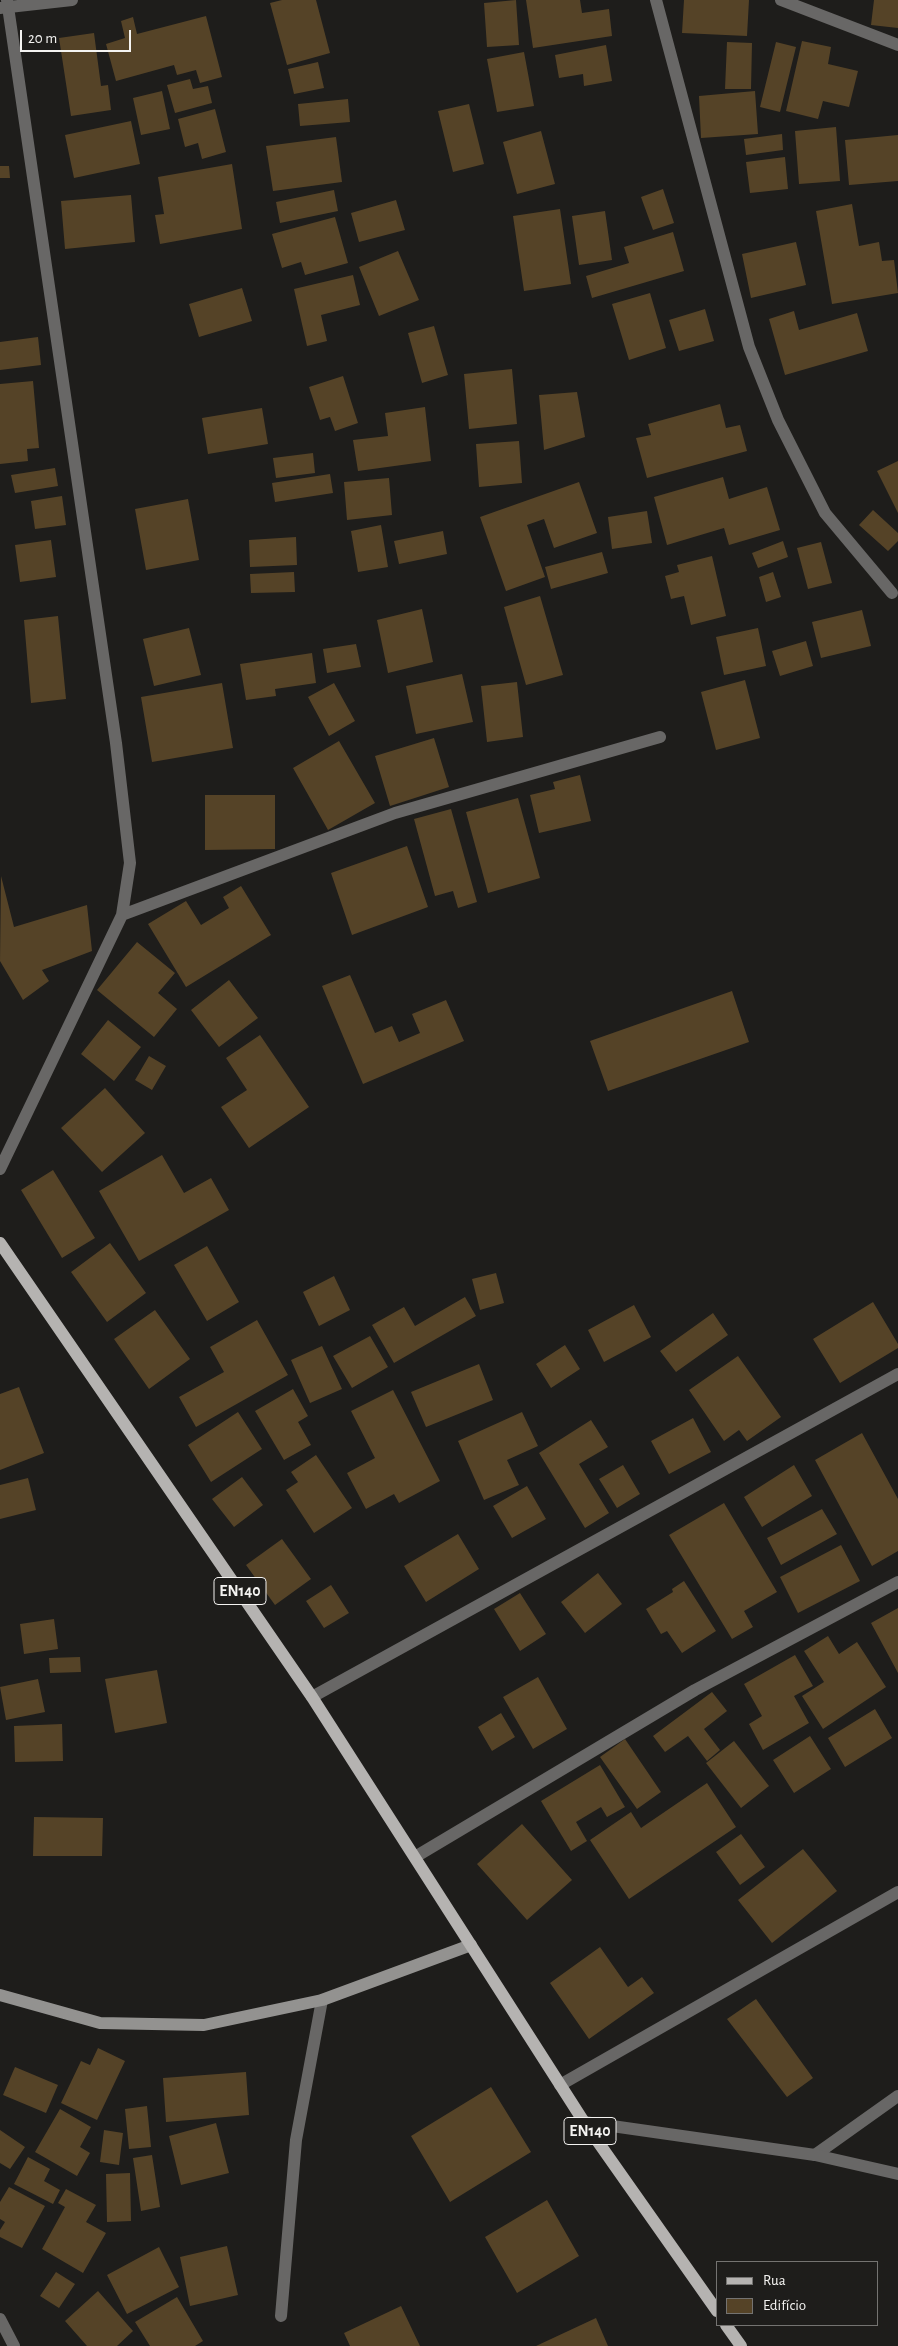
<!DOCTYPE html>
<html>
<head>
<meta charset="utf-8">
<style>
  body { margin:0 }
  #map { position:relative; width:898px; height:2346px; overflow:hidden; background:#1e1d1b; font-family:"Alegreya Sans",sans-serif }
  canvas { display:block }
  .legend { position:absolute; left:716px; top:2261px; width:162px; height:65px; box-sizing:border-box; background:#1e1d1b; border:1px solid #747371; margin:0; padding:6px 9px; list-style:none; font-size:15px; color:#f4f3f1 }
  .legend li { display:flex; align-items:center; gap:10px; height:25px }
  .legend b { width:25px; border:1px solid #747371 }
  .scale { position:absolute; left:20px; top:30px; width:111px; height:22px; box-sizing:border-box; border:2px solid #f4f3f1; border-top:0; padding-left:6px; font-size:15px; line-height:18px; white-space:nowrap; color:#f4f3f1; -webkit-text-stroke:4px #1e1d1b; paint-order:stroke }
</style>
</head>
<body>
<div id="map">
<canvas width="898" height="2346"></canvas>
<ul class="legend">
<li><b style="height:6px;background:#b5b3b1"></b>Rua</li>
<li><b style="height:14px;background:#554327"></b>Edifício</li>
</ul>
<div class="scale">20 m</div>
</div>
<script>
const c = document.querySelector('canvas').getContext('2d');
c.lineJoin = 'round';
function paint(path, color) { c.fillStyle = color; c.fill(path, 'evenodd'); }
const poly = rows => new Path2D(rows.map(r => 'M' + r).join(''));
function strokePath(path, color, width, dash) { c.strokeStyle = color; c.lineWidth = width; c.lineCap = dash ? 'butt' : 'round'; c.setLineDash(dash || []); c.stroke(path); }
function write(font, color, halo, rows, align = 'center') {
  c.font = font + ' "Alegreya Sans",sans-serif'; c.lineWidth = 5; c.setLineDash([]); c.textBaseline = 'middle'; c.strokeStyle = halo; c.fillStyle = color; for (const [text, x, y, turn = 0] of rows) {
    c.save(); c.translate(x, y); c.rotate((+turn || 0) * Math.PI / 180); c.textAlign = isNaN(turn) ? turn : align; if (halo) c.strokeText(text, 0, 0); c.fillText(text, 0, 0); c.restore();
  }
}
const building = poly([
  [282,0,316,0,330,53,287,65,270,3],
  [516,0,519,45,487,47,484,3],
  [526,0,580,0,582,13,609,9,612,36,533,48],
  [684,0,749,0,747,36,682,33],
  [874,0,898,0,898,28,871,25],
  [206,16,222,77,200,83,196,70,177,75,174,65,116,81,106,44,125,38,121,21,133,17,137,34],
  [94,33,101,86,108,85,111,110,71,116,59,38],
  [802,41,831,47,828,64,858,71,849,107,823,101,818,119,786,111],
  [727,42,752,43,751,89,725,89],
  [776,42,796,47,780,112,760,107],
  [606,45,612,81,584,86,583,74,559,78,555,55],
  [524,52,534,106,497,112,487,59],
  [318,62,324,88,294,94,288,69],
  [190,79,193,89,208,86,212,103,175,113,167,85],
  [162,91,170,129,141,135,133,98],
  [755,91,758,134,701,138,699,96],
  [348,99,350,122,300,126,298,104],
  [469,104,484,164,453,172,438,111],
  [215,109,226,152,202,159,198,143,185,147,178,119],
  [131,121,140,164,74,178,65,135],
  [836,127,840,181,799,184,795,131],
  [541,131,555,184,517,194,503,142],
  [782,134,783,150,746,155,744,139],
  [898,135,898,181,849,185,845,140],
  [336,137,342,182,273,191,266,146],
  [785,157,788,189,750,193,746,162],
  [232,164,242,229,160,244,155,215,164,214,158,177],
  [0,166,9,166,10,178,0,178],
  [663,189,674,223,653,230,641,197],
  [334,190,338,211,280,223,276,202],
  [131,195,135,242,65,249,61,201],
  [396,200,405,230,359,242,351,213],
  [852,204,859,246,879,242,882,261,894,260,898,293,832,304,816,211],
  [560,209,571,284,524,291,513,216],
  [605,211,612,260,579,265,572,216],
  [335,217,348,263,305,275,301,262,282,268,272,234],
  [673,232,684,271,592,298,586,276,629,263,624,247],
  [796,242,806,285,751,298,742,254],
  [398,251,419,300,379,316,359,267],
  [353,275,360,305,321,315,327,341,307,346,294,289],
  [242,288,252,321,199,337,189,304],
  [650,293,666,348,629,360,612,304],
  [705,309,714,341,679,351,669,320],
  [794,311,799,330,857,313,868,351,785,375,769,319],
  [434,326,448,375,422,383,408,333],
  [38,337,41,365,0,370,0,342],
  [512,369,517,424,469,429,464,374],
  [343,376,358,423,335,431,330,417,320,420,309,387],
  [33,381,39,448,27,449,28,461,0,464,0,384],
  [577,392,585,437,544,450,539,395],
  [720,404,726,428,740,425,747,451,647,478,636,438,651,435,648,424],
  [425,407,431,461,358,471,353,440,388,436,385,413],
  [262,408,268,444,208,454,202,418],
  [519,441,522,483,479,487,476,444],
  [313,453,315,473,276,478,273,458],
  [898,461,898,513,877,471],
  [55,468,58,486,15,493,11,475],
  [330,474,333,493,275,502,272,483],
  [723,477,729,499,767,487,780,530,729,545,724,528,667,545,654,497],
  [389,478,392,515,347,520,344,482],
  [579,482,597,533,554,548,544,519,527,525,545,577,506,591,480,517],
  [62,496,66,525,35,529,31,501],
  [188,499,199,560,146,570,135,509],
  [873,510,898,533,898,541,888,551,859,525],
  [647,511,652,543,612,549,608,517],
  [381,525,388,567,358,572,351,531],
  [443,531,447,554,399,564,394,541],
  [296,537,297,565,250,567,249,540],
  [51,540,56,577,20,582,15,545],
  [783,541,788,557,758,568,752,553],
  [821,542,832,583,808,589,797,548],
  [602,552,608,573,551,589,545,567],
  [712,556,726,616,691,625,684,596,671,599,665,576,679,572,677,565],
  [294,572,295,592,251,593,250,574],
  [773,572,781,597,766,602,759,577],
  [540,596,563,675,526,685,504,607],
  [422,609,433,662,388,673,377,620],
  [862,610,871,646,821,658,812,622],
  [58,616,66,699,31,703,24,620],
  [189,628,201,675,154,686,143,639],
  [758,628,766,666,724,675,716,637],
  [806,641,813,666,780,676,772,651],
  [356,644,361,667,327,673,323,649],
  [312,653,316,683,275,689,276,696,246,700,240,664],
  [462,674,473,722,416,734,406,686],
  [745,680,760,738,716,750,701,692],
  [517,682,523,737,487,742,481,686],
  [222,683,233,748,152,762,141,697],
  [334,683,355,721,329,736,308,697],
  [434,738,449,787,390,806,375,756],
  [339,741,375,803,328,830,293,768],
  [580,775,591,821,539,833,530,795,555,789,553,782],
  [205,795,275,795,275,849,205,850],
  [518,798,540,878,488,893,466,812],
  [451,809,477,902,458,908,453,891,435,896,414,819],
  [407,846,428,907,352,935,331,873],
  [1,876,14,927,87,905,92,951,42,970,49,981,23,1000,0,961],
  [241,886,271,935,186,987,148,924,186,901,201,925,229,908,223,897],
  [137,942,175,973,158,993,177,1009,154,1037,97,990],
  [350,975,375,1033,392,1026,399,1042,420,1033,412,1014,446,1000,464,1041,363,1084,322,986],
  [229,980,258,1018,219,1047,191,1010],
  [732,991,749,1042,608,1091,590,1041],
  [108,1020,141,1047,114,1081,81,1054],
  [260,1035,309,1107,249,1148,221,1107,247,1090,226,1058],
  [149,1056,166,1066,152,1090,135,1080],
  [105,1088,145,1133,102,1172,61,1128],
  [162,1155,184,1193,211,1178,229,1210,139,1261,99,1191],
  [53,1170,95,1238,62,1258,21,1190],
  [110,1243,146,1293,107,1322,71,1272],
  [207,1246,239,1302,207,1321,174,1265],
  [496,1273,504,1303,480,1310,472,1279],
  [334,1276,350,1310,319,1326,303,1292],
  [465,1297,476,1316,394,1363,372,1325,404,1307,415,1326],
  [873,1302,898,1344,898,1348,840,1383,813,1339],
  [634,1305,651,1337,604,1362,588,1330],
  [155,1310,190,1359,149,1389,114,1339],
  [713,1313,728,1335,676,1372,660,1351],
  [257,1320,288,1375,196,1427,179,1397,224,1372,210,1347],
  [370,1336,388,1367,352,1388,333,1356],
  [565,1345,580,1369,551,1388,536,1364],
  [322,1346,342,1389,310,1403,291,1360],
  [738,1356,781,1417,747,1441,739,1430,724,1441,689,1390],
  [479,1364,493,1400,426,1427,411,1392],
  [19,1387,44,1453,0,1470,0,1394],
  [293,1389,308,1416,298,1422,311,1445,284,1460,255,1411],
  [393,1390,440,1481,399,1503,394,1494,366,1509,347,1473,375,1458,351,1411],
  [238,1412,262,1449,211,1482,188,1445],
  [522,1412,538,1446,507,1460,519,1485,484,1500,458,1441],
  [693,1418,711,1452,669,1474,651,1441],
  [591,1420,608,1447,579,1464,609,1513,585,1528,539,1453],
  [862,1433,898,1499,898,1551,872,1566,815,1460],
  [316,1455,352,1508,314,1533,286,1490,298,1482,291,1472],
  [623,1465,640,1494,617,1508,599,1479],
  [794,1465,812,1496,762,1527,744,1497],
  [242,1477,263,1505,234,1527,212,1499],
  [28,1478,36,1510,0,1519,0,1485],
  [527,1486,546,1519,512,1538,493,1506],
  [724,1503,777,1592,744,1611,753,1627,732,1639,669,1535],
  [822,1509,837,1534,781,1565,767,1538],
  [458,1534,479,1569,426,1602,404,1566],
  [282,1539,311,1579,275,1605,246,1565],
  [841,1545,860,1581,798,1613,780,1577],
  [598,1573,622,1604,585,1633,561,1602],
  [684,1581,716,1631,682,1653,667,1631,661,1634,646,1609,673,1592,672,1589],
  [331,1585,349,1613,324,1628,306,1601],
  [520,1593,546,1634,520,1651,494,1609],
  [898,1608,898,1673,871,1623],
  [54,1619,58,1649,24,1654,20,1624],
  [828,1636,839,1654,857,1642,886,1687,823,1729,802,1696,824,1682,804,1651],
  [795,1655,813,1686,794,1696,809,1723,763,1750,749,1724,762,1716,744,1684],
  [80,1657,81,1672,50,1673,49,1658],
  [157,1670,167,1723,115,1733,105,1679],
  [538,1677,567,1729,533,1749,503,1697],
  [38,1679,45,1712,6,1720,0,1687],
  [712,1692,727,1711,704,1729,720,1750,707,1761,688,1736,665,1752,653,1736],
  [875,1709,892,1738,845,1767,828,1738],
  [501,1713,515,1737,492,1751,478,1727],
  [62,1724,63,1761,15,1762,14,1726],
  [810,1736,831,1769,794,1793,773,1760],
  [625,1739,661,1792,637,1809,600,1757],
  [734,1741,769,1786,741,1808,706,1763],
  [600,1765,625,1807,607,1817,601,1807,576,1822,587,1841,571,1851,541,1801],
  [707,1783,736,1827,629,1899,590,1840,631,1812,641,1828],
  [34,1817,103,1818,102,1856,33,1856],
  [522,1824,572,1880,527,1920,477,1864],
  [741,1834,765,1867,740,1885,716,1852],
  [803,1849,837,1891,772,1943,738,1900],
  [600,1947,628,1987,642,1977,654,1993,589,2039,550,1983],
  [756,1999,813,2078,787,2097,727,2019],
  [98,2048,125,2061,97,2120,61,2103,81,2061,90,2065],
  [15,2067,58,2085,46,2113,3,2095],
  [246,2072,249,2115,166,2122,163,2078],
  [491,2087,531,2152,450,2202,411,2136],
  [147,2106,151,2147,129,2149,125,2109],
  [60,2109,91,2127,80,2147,90,2153,77,2176,35,2152],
  [216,2123,229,2173,181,2185,169,2136],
  [0,2130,25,2147,10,2169,0,2163],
  [104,2130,123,2133,119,2165,100,2162],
  [152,2155,160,2207,141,2211,133,2158],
  [28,2157,50,2169,44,2181,60,2190,53,2204,14,2184],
  [130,2173,131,2221,107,2222,106,2174],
  [9,2187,45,2206,22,2248,0,2237,0,2230,5,2222,0,2219,0,2202],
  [66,2189,96,2205,86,2222,106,2233,83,2273,42,2249,65,2207,58,2203],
  [547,2200,579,2256,517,2293,485,2237],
  [227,2246,238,2295,190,2306,180,2257],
  [159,2247,179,2287,127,2314,107,2275],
  [56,2272,75,2284,59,2308,40,2296],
  [98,2291,133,2331,117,2346,87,2346,65,2321],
  [177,2297,203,2341,195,2346,150,2346,135,2322],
  [401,2306,420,2346,350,2346,344,2333],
  [596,2318,608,2346,536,2346]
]);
const minor = poly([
  [656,0,749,347,778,420,825,513,892,593],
  [781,0,898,45],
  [0,8,72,0],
  [122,915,395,813,660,737],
  [0,1169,122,915,130,863,116,743,7,0],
  [312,1697,898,1374],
  [415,1857,695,1690,898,1582],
  [560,2085,898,1892],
  [815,2155,898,2096],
  [281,2316,296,2140,322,2000],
  [0,2319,14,2346]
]);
const tertiary = poly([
  [584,2122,815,2155,898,2174]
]);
const secondary = poly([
  [0,1995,100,2023,204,2025,322,2000,471,1945]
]);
const primary = poly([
  [0,1243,312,1697,584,2122,717,2311],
  [726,2325,741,2346]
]);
const shields = [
  [240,1591,52],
  [590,2131,52]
];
const shieldNames = [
  ["EN140",240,1591],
  ["EN140",590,2131]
];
paint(building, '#554327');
strokePath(minor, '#686766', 12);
strokePath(tertiary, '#686766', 12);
strokePath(secondary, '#939290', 12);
strokePath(primary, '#b5b3b1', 12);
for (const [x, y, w] of shields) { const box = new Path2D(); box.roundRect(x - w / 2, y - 13.5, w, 27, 4); c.fillStyle = '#1e1d1b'; c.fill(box); strokePath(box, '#f4f3f1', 1); }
write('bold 16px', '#f4f3f1', null, shieldNames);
</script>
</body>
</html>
